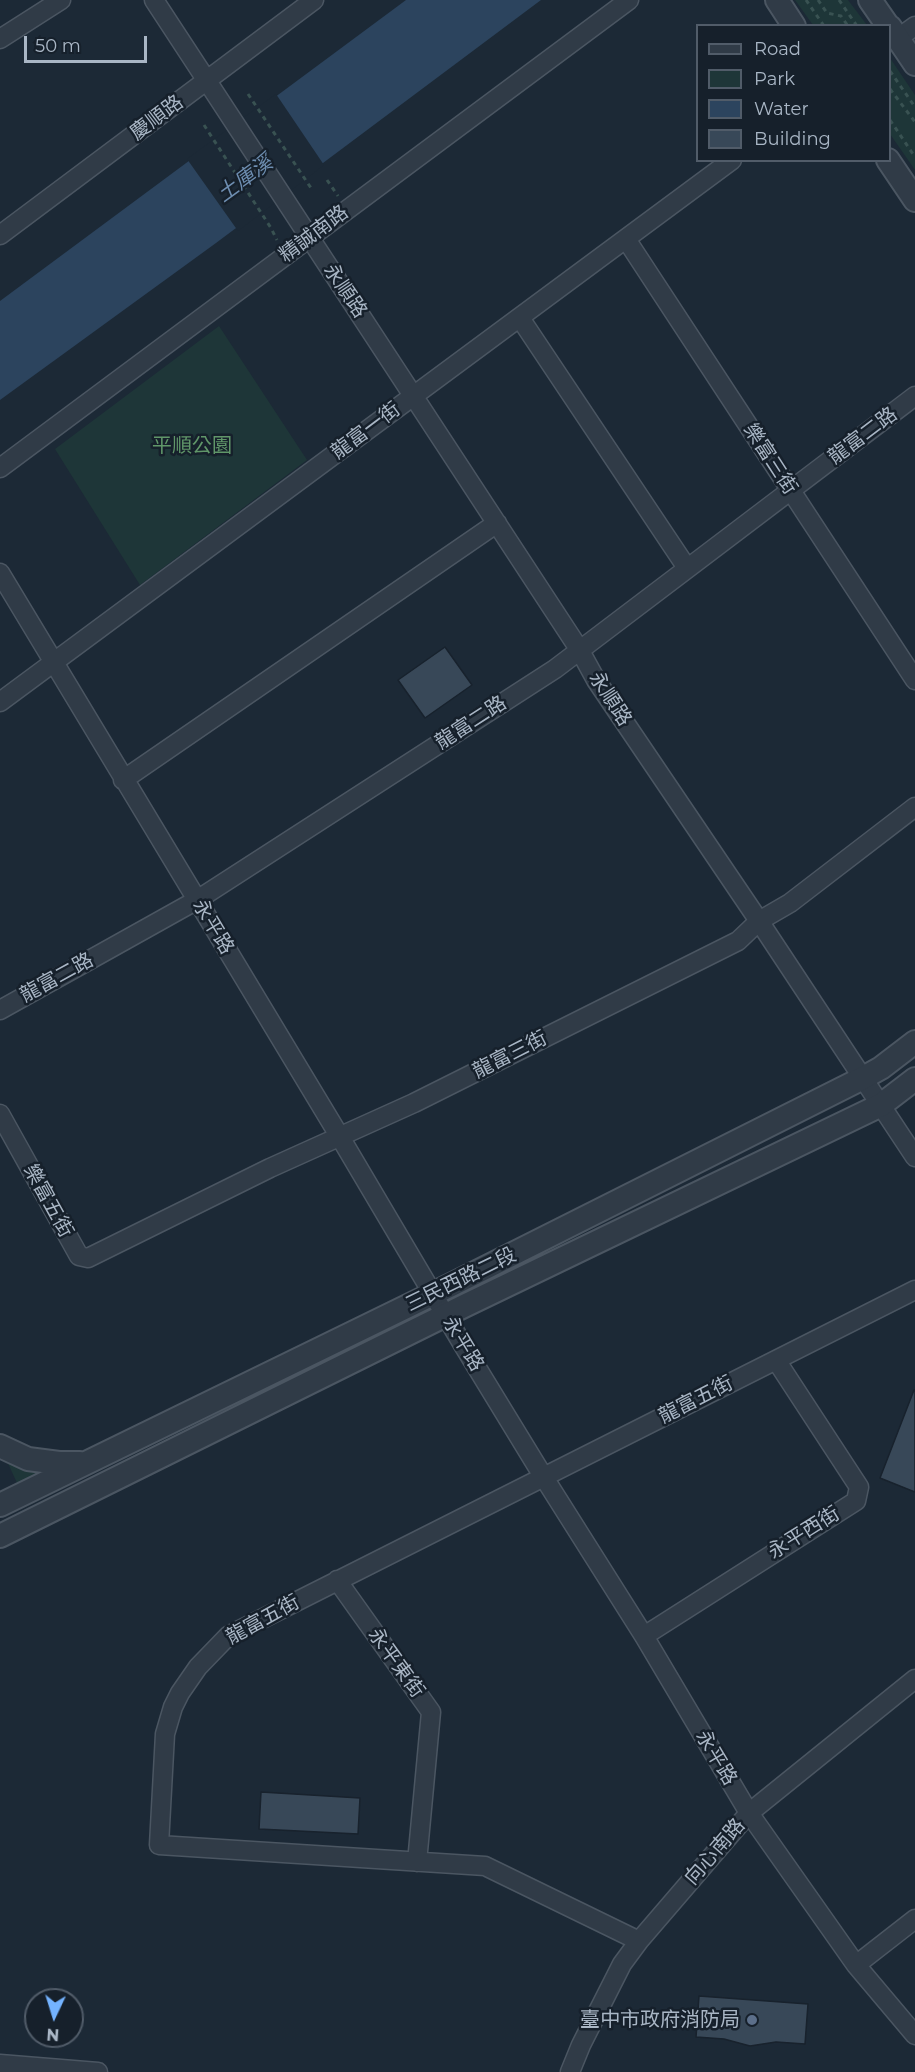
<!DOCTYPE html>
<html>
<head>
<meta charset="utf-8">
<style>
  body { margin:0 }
  #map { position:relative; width:915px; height:2072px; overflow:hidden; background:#1c2936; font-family:Montserrat,sans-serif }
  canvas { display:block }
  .legend { position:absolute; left:696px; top:24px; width:195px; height:138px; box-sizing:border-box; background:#16202b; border:2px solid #515c69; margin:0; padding:8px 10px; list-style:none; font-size:18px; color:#a9b6c5 }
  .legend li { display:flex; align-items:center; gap:12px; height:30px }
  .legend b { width:30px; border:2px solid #515c69 }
  .north { position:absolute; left:24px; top:1988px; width:60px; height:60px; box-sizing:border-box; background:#16202b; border:2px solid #515c69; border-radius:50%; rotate:184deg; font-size:16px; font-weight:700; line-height:24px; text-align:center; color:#a9b6c5 }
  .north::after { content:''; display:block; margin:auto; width:21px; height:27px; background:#74b3ff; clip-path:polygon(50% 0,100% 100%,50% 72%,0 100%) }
  .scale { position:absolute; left:24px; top:36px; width:123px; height:27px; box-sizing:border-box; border:3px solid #a9b6c5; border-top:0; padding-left:8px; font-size:18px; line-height:21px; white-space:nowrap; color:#a9b6c5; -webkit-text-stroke:4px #16202b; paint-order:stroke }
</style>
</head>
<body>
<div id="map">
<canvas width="915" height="2072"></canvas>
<ul class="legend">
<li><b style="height:8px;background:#303b47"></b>Road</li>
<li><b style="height:16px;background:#1e3638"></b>Park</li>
<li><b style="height:16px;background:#2c445e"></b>Water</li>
<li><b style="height:16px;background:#384858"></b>Building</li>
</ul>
<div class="north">N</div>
<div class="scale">50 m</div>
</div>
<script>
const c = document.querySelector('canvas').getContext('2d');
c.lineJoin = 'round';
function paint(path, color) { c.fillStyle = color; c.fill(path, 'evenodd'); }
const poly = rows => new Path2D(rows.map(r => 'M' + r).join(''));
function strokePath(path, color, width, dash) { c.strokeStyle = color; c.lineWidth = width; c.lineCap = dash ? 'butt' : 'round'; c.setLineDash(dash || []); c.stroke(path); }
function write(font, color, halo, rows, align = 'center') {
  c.font = font + ' Montserrat,"Noto Sans TC",sans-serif'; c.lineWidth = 5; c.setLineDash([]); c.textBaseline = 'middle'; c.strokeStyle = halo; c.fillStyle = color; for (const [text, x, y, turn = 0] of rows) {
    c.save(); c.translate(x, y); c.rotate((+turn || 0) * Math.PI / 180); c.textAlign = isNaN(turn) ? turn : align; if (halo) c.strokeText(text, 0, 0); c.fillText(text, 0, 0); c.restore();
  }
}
const green = poly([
  [795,0,848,0,867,25,813,25],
  [890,58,915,95,915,170,890,134],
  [219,326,307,460,140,585,55,449],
  [5,1457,47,1470,18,1485]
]);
const water = poly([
  [406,0,541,0,216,243,0,400,0,301]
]);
const pier = poly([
  [276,94,324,165,238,231,187,159]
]);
const building = poly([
  [445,647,472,685,425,718,398,680,445,647],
  [914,1390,915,1390,915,1492,880,1478,914,1390],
  [261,1792,360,1798,358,1834,259,1829,261,1792],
  [699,1996,808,2004,805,2044,776,2042,750,2046,724,2039,696,2037,699,1996]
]);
const path = poly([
  [806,0,824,26],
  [818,0,827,13,841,16,848,26],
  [839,0,857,26],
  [890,71,915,107],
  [890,89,915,122],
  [248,94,313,191],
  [890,120,915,157],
  [204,125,271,228,277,240],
  [327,180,338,196]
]);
const minor = poly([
  [154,0,579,649,596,680,759,921,915,1157],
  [0,39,61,0],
  [897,39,915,26],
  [0,235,314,0],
  [626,239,915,680],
  [520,318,687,568],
  [0,468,629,0],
  [0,573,340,1137,463,1345,543,1476,644,1636,749,1813,856,1965,915,2035],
  [0,702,732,160],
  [123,780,497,523],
  [0,1010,197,900,555,669,915,396],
  [0,1114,79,1256,88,1258,270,1168,414,1103,738,941,759,921,790,903,915,807],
  [337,1580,431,1712,417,1862],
  [644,1636,856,1501,859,1487,776,1360],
  [639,1941,485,1866,159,1845,165,1734,173,1707,180,1693,198,1667,228,1636,915,1290],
  [856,1965,915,1919],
  [0,2064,98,2072],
  [570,2072,581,2045,622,1964,639,1941,749,1813,915,1679]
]);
const tertiary = poly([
  [777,0,794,26],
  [870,0,888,26],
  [890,27,915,64],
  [888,160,915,200],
  [0,1446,28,1459,59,1463,80,1463],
  [0,1505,453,1284,863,1078,881,1068,915,1042],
  [0,1536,464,1306,881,1105,915,1079]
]);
const markers = [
  [752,2020,6,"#5c6f8a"]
];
const streetNames = [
  ["慶順路",157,118,-37],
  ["精誠南路",314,234,-37],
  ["永順路",345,291,56],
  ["龍富一街",366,431,-37],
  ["龍富二路",863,436,-37],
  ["樂富三街",770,459,57],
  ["永順路",610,699,57],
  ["龍富二路",471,723,-33],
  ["永平路",213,927,59],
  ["龍富二路",57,978,-29],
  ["龍富三街",510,1055,-27],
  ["樂富五街",48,1201,61],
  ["三民西路二段",461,1280,-26],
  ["永平路",463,1344,59],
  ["龍富五街",696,1400,-27],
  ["永平西街",804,1533,-32],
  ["龍富五街",263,1620,-29],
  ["永平東街",396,1663,54],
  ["永平路",716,1758,59],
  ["向心南路",715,1852,-49]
];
const parkNames = [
  ["平順公園",192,446]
];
const poiNames = [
  ["臺中市政府消防局",740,2020]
];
const waterNames = [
  ["土庫溪",245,179,-36]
];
paint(green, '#1e3638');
paint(water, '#2c445e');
paint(pier, '#1c2936');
paint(building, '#384858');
strokePath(building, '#18222d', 1.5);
strokePath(minor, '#4b5662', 21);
strokePath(tertiary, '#4b5662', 26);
strokePath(path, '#395252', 3, [4.5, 4.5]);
strokePath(minor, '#303b47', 18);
strokePath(tertiary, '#303b47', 22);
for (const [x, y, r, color] of markers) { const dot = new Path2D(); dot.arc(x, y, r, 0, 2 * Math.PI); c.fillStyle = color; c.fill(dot); strokePath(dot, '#16202b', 2); }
write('20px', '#a9b6c5', '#16202b', streetNames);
write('20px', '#609669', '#16202b', parkNames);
write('20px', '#a9b6c5', '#16202b', poiNames, 'right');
write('italic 21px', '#6e8eb1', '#16202b', waterNames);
</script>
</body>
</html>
